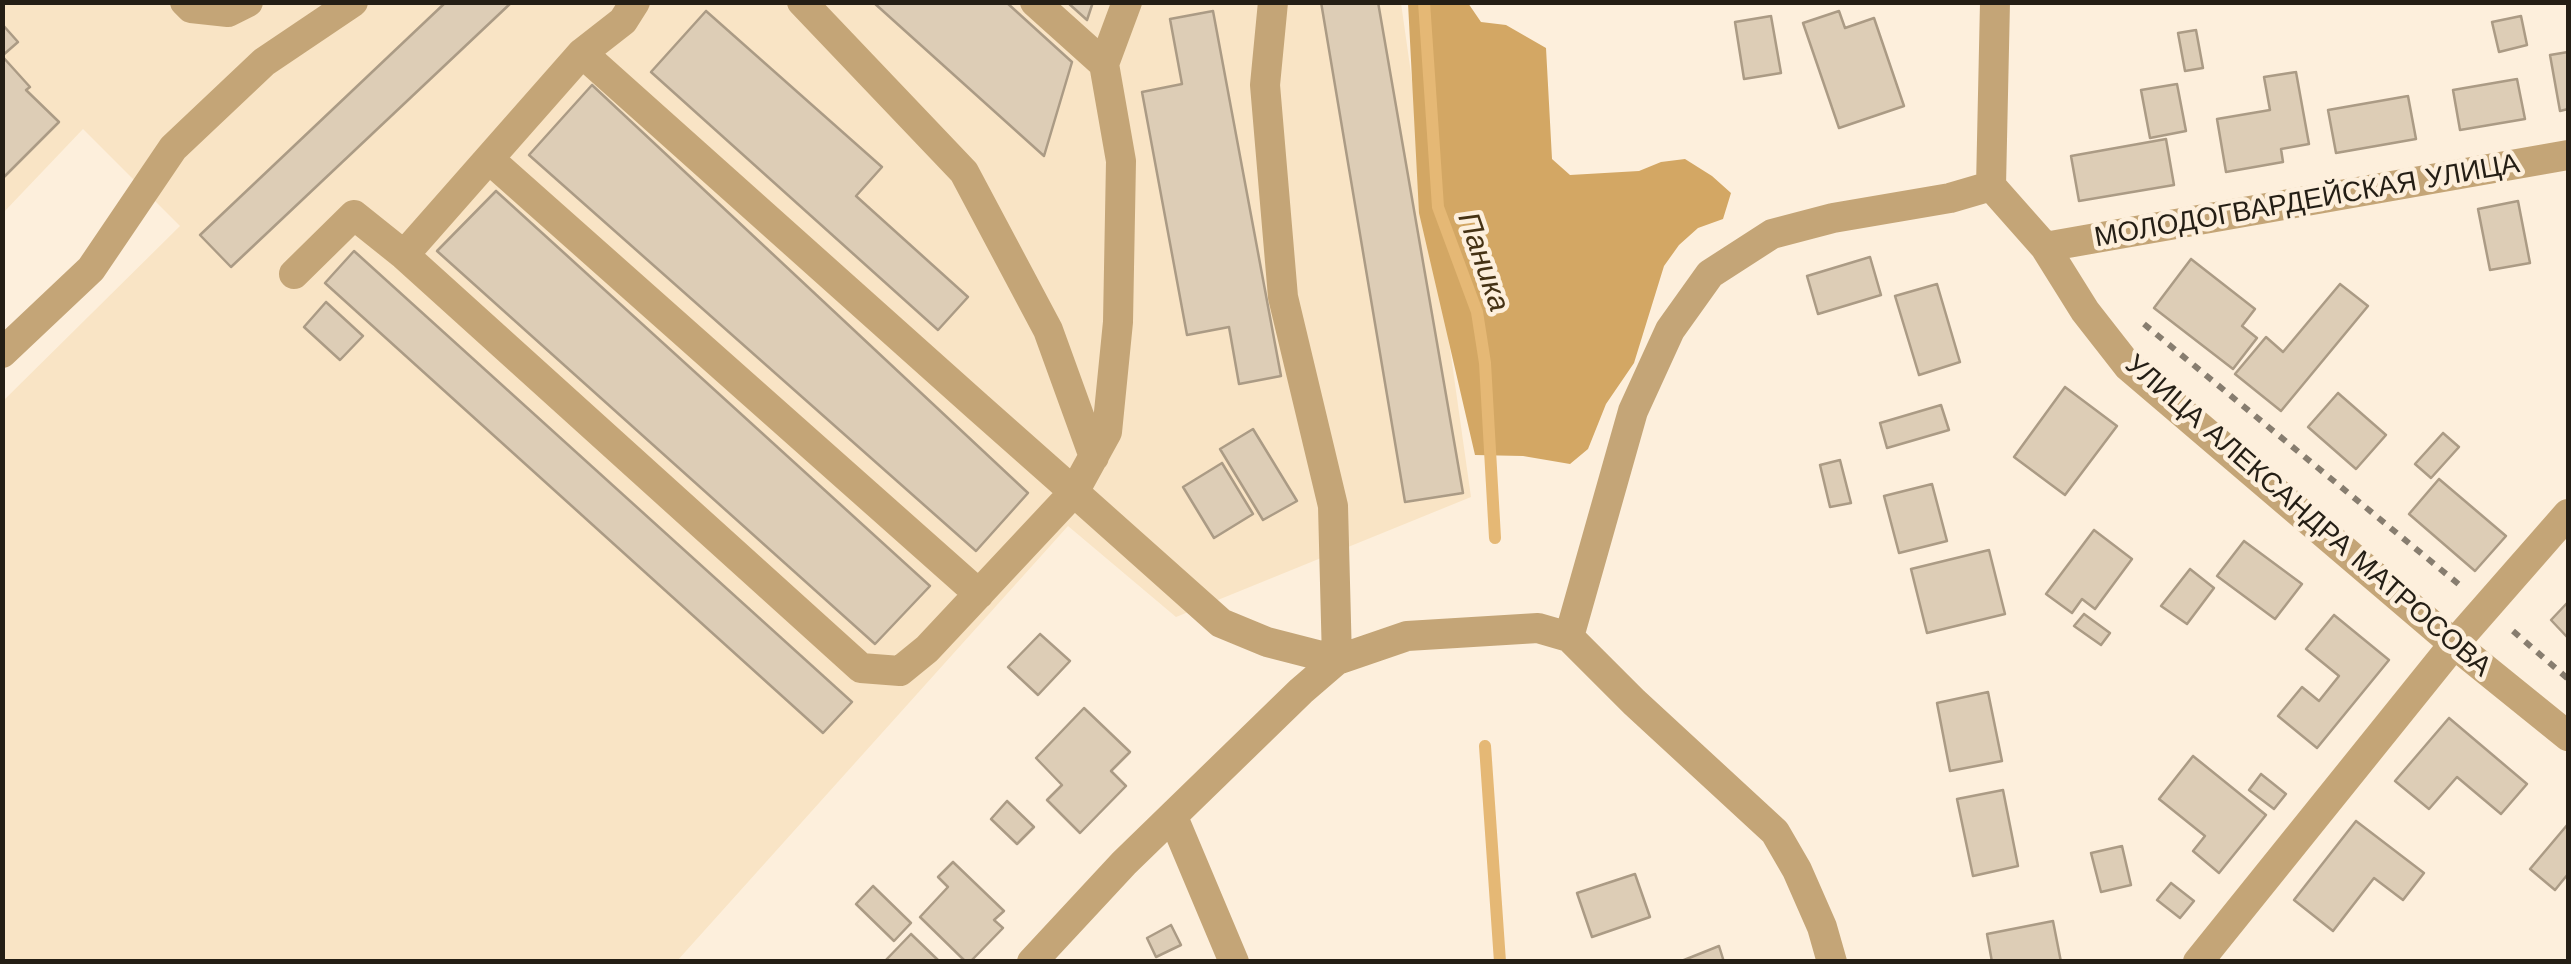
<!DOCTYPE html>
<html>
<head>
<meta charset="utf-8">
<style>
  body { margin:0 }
  #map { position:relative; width:2571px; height:964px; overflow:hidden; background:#fdefdc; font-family:"Work Sans",sans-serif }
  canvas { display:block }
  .frame { position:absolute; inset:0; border:5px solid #241e15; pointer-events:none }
</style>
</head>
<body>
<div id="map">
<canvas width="2571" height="964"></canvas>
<div class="frame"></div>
</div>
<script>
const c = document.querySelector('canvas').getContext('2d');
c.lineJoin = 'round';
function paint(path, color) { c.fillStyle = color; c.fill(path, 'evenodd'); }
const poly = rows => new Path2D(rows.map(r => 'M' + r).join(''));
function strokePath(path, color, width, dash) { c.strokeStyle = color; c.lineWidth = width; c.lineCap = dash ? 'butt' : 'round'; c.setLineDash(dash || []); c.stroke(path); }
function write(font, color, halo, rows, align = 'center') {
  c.font = font + ' "Work Sans",sans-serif'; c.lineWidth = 9; c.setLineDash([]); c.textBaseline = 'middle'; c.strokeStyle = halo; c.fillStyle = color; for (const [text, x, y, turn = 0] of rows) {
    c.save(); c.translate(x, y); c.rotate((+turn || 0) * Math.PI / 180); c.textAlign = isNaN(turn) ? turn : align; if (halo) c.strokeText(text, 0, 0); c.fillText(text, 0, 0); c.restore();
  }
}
const built = poly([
  [3,3,1401,3,1471,497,1176,617,1068,526,677,961,3,961,3,401,180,226,83,129,3,213]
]);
const forest = poly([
  [1408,3,1468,3,1481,22,1506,25,1546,48,1552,159,1570,175,1639,171,1661,162,1685,159,1712,176,1731,193,1723,219,1698,228,1679,245,1664,266,1634,363,1606,404,1588,449,1570,464,1523,456,1475,455,1419,213]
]);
const stream = poly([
  [1424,2,1438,207,1477,312,1485,363,1495,538],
  [1485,746,1500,962]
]);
const building = poly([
  [446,2,512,2,231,267,200,235,446,2],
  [873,2,1006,2,1072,62,1044,156,873,2],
  [1067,2,1093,2,1087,20,1067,2],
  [1321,2,1378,2,1463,493,1405,502,1321,2],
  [706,11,882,167,856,196,968,297,938,330,651,72,706,11],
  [1213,11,1281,376,1239,384,1229,327,1187,335,1142,92,1182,84,1170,19,1213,11],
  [1839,11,1845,28,1874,18,1904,106,1839,128,1803,23,1839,11],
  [1771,16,1781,73,1744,79,1735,22,1771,16],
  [2521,16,2527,45,2499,52,2492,22,2521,16],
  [2,24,18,42,2,56,2,24],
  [2196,30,2203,68,2185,71,2178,33,2196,30],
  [2568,52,2568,109,2560,111,2550,55,2568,52],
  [2,56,30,87,26,90,59,122,2,179,2,56],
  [2296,72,2309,144,2281,149,2283,162,2226,172,2217,119,2270,110,2264,77,2296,72],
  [2517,79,2525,119,2460,130,2453,90,2517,79],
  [2177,84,2186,131,2150,138,2141,90,2177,84],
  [592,85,1028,493,976,551,529,155,592,85],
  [2408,96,2416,139,2336,153,2328,110,2408,96],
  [2166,139,2174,185,2079,201,2071,156,2166,139],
  [496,191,930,586,875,644,437,251,496,191],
  [2518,201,2530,263,2490,270,2478,209,2518,201],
  [354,251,852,702,823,733,325,283,354,251],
  [1870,257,1881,295,1818,314,1807,276,1870,257],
  [2191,259,2255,309,2242,326,2257,338,2233,369,2154,308,2191,259],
  [1937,284,1960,362,1919,375,1895,296,1937,284],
  [2340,284,2368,306,2281,411,2235,374,2266,337,2283,352,2340,284],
  [326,302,363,336,340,360,304,327,326,302],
  [2065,387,2117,426,2065,495,2014,457,2065,387],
  [2338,393,2386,435,2356,469,2308,427,2338,393],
  [1941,405,1949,430,1887,448,1880,423,1941,405],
  [1253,429,1297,501,1263,520,1220,449,1253,429],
  [2443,433,2459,447,2431,478,2415,464,2443,433],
  [1840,460,1851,503,1830,507,1820,465,1840,460],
  [1222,463,1253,514,1214,538,1183,487,1222,463],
  [2439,479,2506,536,2475,571,2409,514,2439,479],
  [1932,484,1947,541,1899,553,1884,496,1932,484],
  [2094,530,2132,559,2095,609,2082,599,2072,613,2046,594,2094,530],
  [2244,541,2302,584,2275,619,2217,576,2244,541],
  [1989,550,2005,614,1927,633,1911,569,1989,550],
  [2190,569,2214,588,2187,624,2161,606,2190,569],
  [2568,602,2568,638,2551,620,2568,602],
  [2084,614,2110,633,2101,645,2074,626,2084,614],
  [2334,615,2389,660,2317,748,2278,716,2302,687,2319,701,2339,676,2306,649,2334,615],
  [1040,634,1070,661,1038,695,1008,667,1040,634],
  [1988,692,2002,761,1950,771,1937,703,1988,692],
  [1084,708,1130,752,1111,771,1126,786,1080,833,1047,800,1062,785,1036,758,1084,708],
  [2449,718,2527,784,2501,814,2457,777,2429,809,2395,781,2449,718],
  [2193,756,2266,815,2219,873,2193,851,2205,836,2159,799,2193,756],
  [2261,774,2286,794,2274,809,2249,790,2261,774],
  [2003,790,2018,866,1973,876,1957,799,2003,790],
  [1007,801,1034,827,1017,844,991,819,1007,801],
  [2356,821,2424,873,2403,900,2374,878,2333,931,2294,900,2356,821],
  [2568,824,2568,874,2555,890,2530,869,2568,824],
  [2122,846,2131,885,2101,892,2091,853,2122,846],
  [953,862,1004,911,994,920,1003,928,970,962,966,962,920,917,948,887,938,877,953,862],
  [1635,874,1650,917,1592,937,1577,893,1635,874],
  [2171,883,2194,901,2180,918,2157,900,2171,883],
  [873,886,911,923,894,941,856,904,873,886],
  [2053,921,2061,962,1992,962,1987,934,2053,921],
  [1171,925,1181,945,1156,957,1147,938,1171,925],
  [911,934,940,962,884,962,911,934],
  [1719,946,1724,962,1679,962,1719,946]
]);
const path = poly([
  [2144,324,2462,587],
  [2513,631,2568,679]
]);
const minor = poly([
  [185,2,191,8,228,12,248,2],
  [802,2,964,172,1048,330,1094,457],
  [1035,2,1104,64,1121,161,1118,322,1107,432,1074,492,927,649,900,671,861,668,404,255,582,53,978,407,1074,492,1221,623,1267,642,1337,660,1333,506,1283,297,1265,85,1273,2],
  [582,53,623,21,635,2],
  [1104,64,1127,2],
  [489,159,979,594],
  [1991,186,2045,247,2085,311,2128,366,2454,644,2568,736],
  [2045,247,2568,155],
  [294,274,354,215,404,255],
  [2,353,91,269,173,148,264,62,353,2],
  [1569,637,1633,411,1670,330,1710,274,1772,234,1833,218,1950,198,1991,186,1995,2],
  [1173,817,1234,962],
  [1032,962,1124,863,1301,691,1337,660,1407,636,1538,628,1569,637,1634,702,1775,832,1797,870,1822,927,1832,962],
  [2198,962,2454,644,2568,514]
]);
const streetNames = [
  ["МОЛОДОГВАРДЕЙСКАЯ УЛИЦА",2307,201,-10],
  ["УЛИЦА АЛЕКСАНДРА МАТРОСОВА",2308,516,41]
];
const waterNames = [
  ["Паника",1483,262,71]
];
paint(built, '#f9e4c5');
paint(forest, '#d3a764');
strokePath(stream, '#e5b875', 12);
paint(building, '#ddcdb6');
strokePath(building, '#ab9b85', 2.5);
strokePath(path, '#877d6f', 6, [8, 8]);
strokePath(minor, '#c4a577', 30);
write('28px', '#241e15', '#fdefdc', streetNames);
write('italic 30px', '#453214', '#fdefdc', waterNames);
</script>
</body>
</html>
